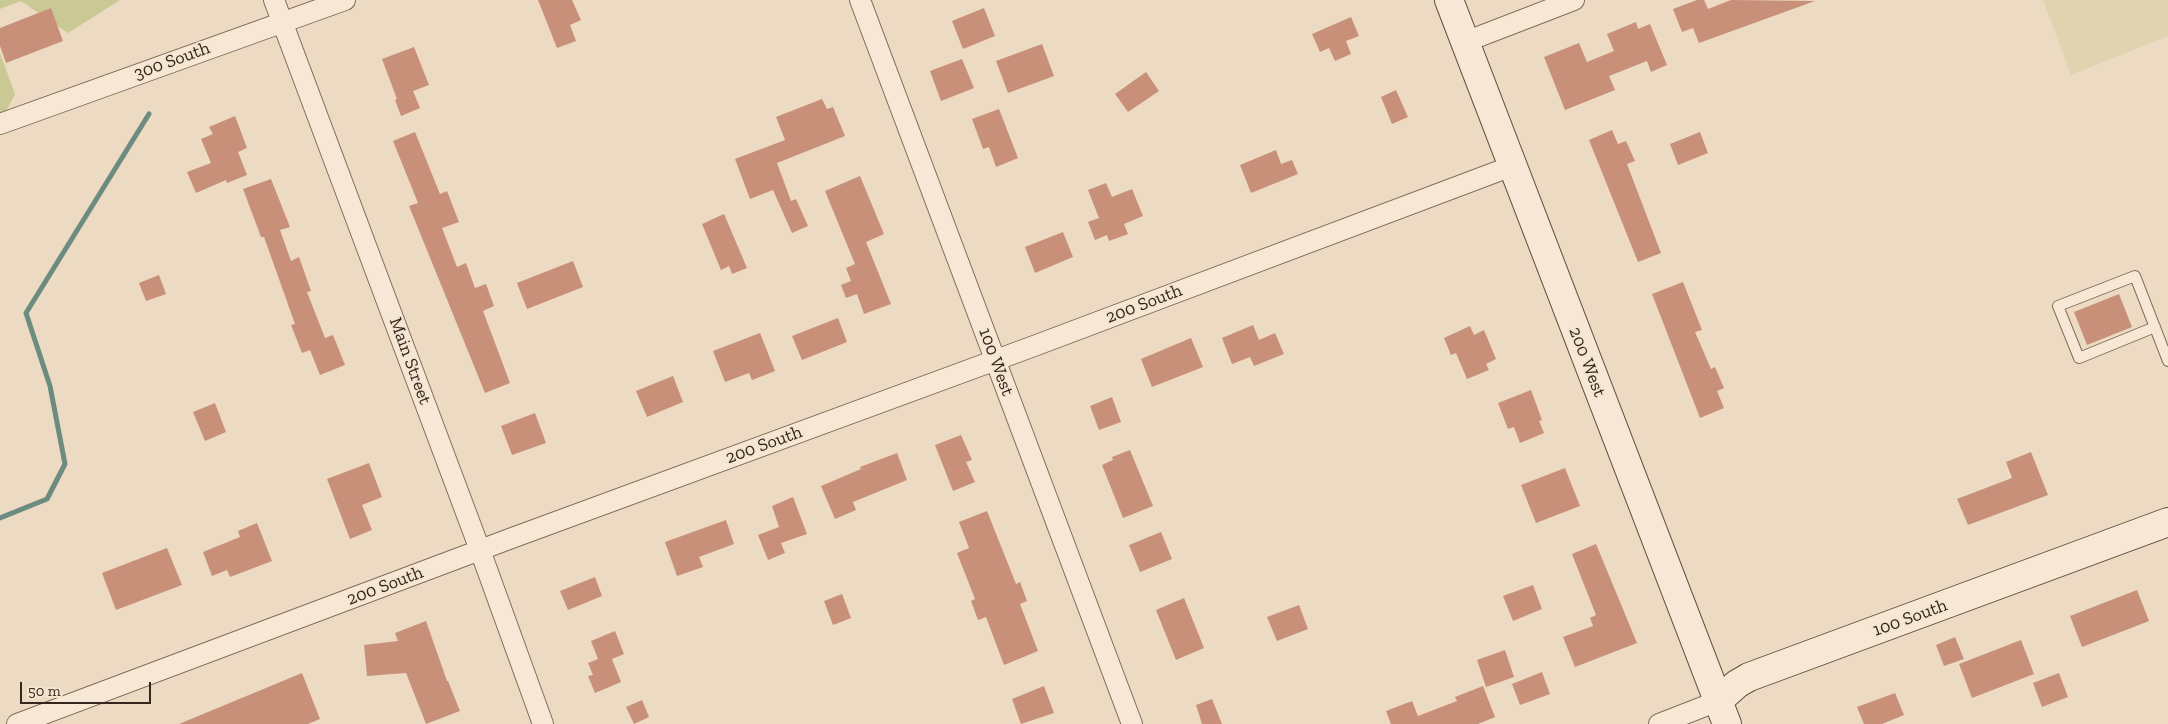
<!DOCTYPE html>
<html>
<head>
<meta charset="utf-8">
<style>
  body { margin:0 }
  #map { position:relative; width:2168px; height:724px; overflow:hidden; background:#ecdac2; font-family:"Zilla Slab",serif }
  canvas { display:block }
  .scale { position:absolute; left:20px; top:682px; width:131px; height:22px; box-sizing:border-box; border:2px solid #35261d; border-top:0; padding-left:6px; font-size:15px; line-height:18px; white-space:nowrap; color:#35261d; -webkit-text-stroke:4px #f4e5d1; paint-order:stroke }
</style>
</head>
<body>
<div id="map">
<canvas width="2168" height="724"></canvas>
<div class="scale">50 m</div>
</div>
<script>
const c = document.querySelector('canvas').getContext('2d');
c.lineJoin = 'round';
function paint(path, color) { c.fillStyle = color; c.fill(path, 'evenodd'); }
const poly = rows => new Path2D(rows.map(r => 'M' + r).join(''));
function strokePath(path, color, width, dash) { c.strokeStyle = color; c.lineWidth = width; c.lineCap = dash ? 'butt' : 'round'; c.setLineDash(dash || []); c.stroke(path); }
function write(font, color, halo, rows, align = 'center') {
  c.font = font + ' "Zilla Slab",serif'; c.lineWidth = 4; c.setLineDash([]); c.textBaseline = 'middle'; c.strokeStyle = halo; c.fillStyle = color; for (const [text, x, y, turn = 0] of rows) {
    c.save(); c.translate(x, y); c.rotate((+turn || 0) * Math.PI / 180); c.textAlign = isNaN(turn) ? turn : align; if (halo) c.strokeText(text, 0, 0); c.fillText(text, 0, 0); c.restore();
  }
}
const farmland = poly([
  [2043,0,2168,0,2168,36,2071,75]
]);
const green = poly([
  [0,0,120,0,68,33,21,1,0,9],
  [0,53,15,94,2,119,0,120]
]);
const stream = poly([
  [0,518,47,499,65,464,50,386,26,313,149,114]
]);
const building = poly([
  [538,0,572,0,581,20,570,25,576,41,557,48],
  [1697,0,1704,0,1708,9,1731,0,1815,1,1699,43,1693,28,1682,32,1673,9],
  [51,8,63,41,6,63,0,46,0,28],
  [984,8,995,36,963,49,952,21],
  [1351,17,1359,36,1346,41,1351,54,1335,61,1329,48,1320,52,1312,34],
  [1636,22,1638,29,1650,24,1667,65,1651,72,1647,61,1609,76,1615,90,1565,110,1544,57,1579,43,1587,62,1614,51,1607,34],
  [1042,44,1054,76,1008,93,996,61],
  [414,47,429,85,413,91,420,108,401,116,395,100,397,99,382,59],
  [962,59,974,88,941,101,930,71],
  [1146,72,1159,91,1128,112,1115,94],
  [1396,90,1408,117,1392,124,1381,97],
  [822,99,827,109,833,107,845,136,777,163,791,201,796,199,808,226,792,233,773,190,750,199,735,159,785,140,776,117],
  [999,109,1018,158,996,167,989,147,983,149,972,119],
  [235,116,247,148,238,152,247,175,227,183,226,180,196,193,187,172,211,163,201,139,213,134,209,127],
  [1612,130,1618,144,1626,141,1635,161,1627,164,1661,253,1638,262,1589,140],
  [415,132,440,194,447,191,459,222,442,228,457,267,466,263,475,288,486,284,494,306,483,311,510,383,485,393,409,206,418,203,393,141],
  [1700,132,1708,153,1678,165,1670,144],
  [1276,150,1281,164,1292,160,1298,174,1251,193,1240,165],
  [860,176,884,234,866,242,891,304,864,314,857,294,846,298,841,285,851,281,846,268,855,264,825,191],
  [271,179,290,227,280,230,291,261,299,257,311,291,307,292,325,338,333,335,345,365,320,375,310,350,302,353,291,325,295,324,264,237,261,237,243,189],
  [1106,183,1112,197,1132,189,1143,216,1124,224,1128,234,1109,241,1107,235,1095,240,1088,222,1099,218,1088,190],
  [724,214,747,268,732,274,729,266,721,270,702,224],
  [1063,232,1073,257,1035,273,1025,247],
  [573,261,583,287,527,309,517,283],
  [159,275,166,294,146,301,139,283],
  [1683,282,1702,330,1695,332,1711,369,1715,367,1724,388,1717,391,1724,408,1700,418,1652,294],
  [2119,294,2132,327,2087,345,2074,312],
  [838,318,847,342,802,360,792,336],
  [1253,325,1259,340,1275,333,1284,354,1254,366,1250,357,1232,364,1222,338],
  [1470,326,1474,335,1484,330,1496,359,1486,364,1489,370,1467,379,1456,353,1451,355,1444,338],
  [760,333,775,371,752,380,749,373,725,382,713,351],
  [1191,338,1203,367,1152,387,1141,359],
  [673,376,683,402,647,417,636,391],
  [1531,390,1542,420,1539,421,1544,433,1520,443,1514,427,1508,429,1498,403],
  [1112,397,1121,422,1099,430,1090,406],
  [215,403,226,432,205,441,193,412],
  [535,413,546,443,512,455,501,426],
  [961,435,972,460,966,462,975,482,953,491,935,445],
  [1130,450,1153,506,1123,518,1102,465,1113,460,1112,457],
  [2031,452,2048,495,1968,525,1957,499,2012,478,2006,462],
  [897,453,907,480,853,502,856,510,835,519,821,486,861,469,860,467],
  [369,463,382,497,362,505,372,530,350,539,327,479],
  [1565,468,1580,506,1536,523,1521,485],
  [793,497,807,534,781,543,785,553,768,560,758,535,779,527,772,506],
  [987,511,1016,584,1020,582,1027,601,1020,604,1038,651,1004,665,986,617,978,620,971,601,975,599,957,553,969,548,959,522],
  [726,520,734,544,699,557,703,567,677,576,665,542],
  [257,523,272,561,230,577,227,570,212,576,203,552,240,537,238,531],
  [1161,532,1172,559,1140,572,1129,545],
  [1596,544,1637,643,1575,667,1563,637,1593,626,1590,618,1596,615,1572,554],
  [167,548,182,585,116,610,102,573],
  [595,577,602,596,568,610,560,591],
  [1533,585,1542,609,1513,621,1503,596],
  [2137,590,2149,621,2082,647,2070,616],
  [842,594,851,618,833,625,824,601],
  [1184,598,1204,648,1176,660,1156,610],
  [1299,605,1308,629,1277,641,1267,617],
  [426,621,447,681,448,681,460,711,426,724,406,673,367,676,364,645,398,641,395,633],
  [615,631,624,654,612,659,621,682,595,693,588,676,593,675,588,663,598,659,591,641],
  [1955,637,1964,659,1944,666,1936,645],
  [2021,640,2034,674,1972,698,1959,664],
  [1505,650,1514,677,1486,687,1477,660],
  [1542,672,1550,694,1520,705,1512,684],
  [302,673,320,719,308,724,179,724],
  [2059,673,2068,697,2042,707,2033,683],
  [1044,686,1054,713,1021,724,1012,699],
  [1483,686,1495,717,1478,724,1391,724,1386,711,1412,701,1418,716,1457,701,1455,697],
  [1895,693,1904,715,1882,724,1864,724,1857,707],
  [1212,699,1222,724,1202,724,1196,705],
  [642,700,649,717,634,724,626,707]
]);
const lane = poly([
  [2155,327,2079,358,2058,306,2135,276,2168,361]
]);
const street = poly([
  [274,0,480,550,543,724],
  [860,0,1132,724],
  [1465,42,1574,0],
  [0,124,345,0],
  [17,724,512,538,1034,346,1512,166],
  [1659,724,1718,701]
]);
const secondary = poly([
  [1449,0,1727,724],
  [1718,701,1737,684,1749,677,2168,522]
]);
const streetNames = [
  ["300 South",172,61,-20],
  ["200 South",1144,304,-21],
  ["Main Street",410,361,70],
  ["100 West",996,362,70],
  ["200 West",1587,362,69],
  ["200 South",764,445,-20],
  ["200 South",385,586,-21],
  ["100 South",1910,618,-20]
];
paint(farmland, '#e1d3af');
paint(green, '#cac996');
strokePath(stream, '#6c8c80', 5);
paint(building, '#c99079');
strokePath(lane, '#856b5a', 12);
strokePath(street, '#856b5a', 22);
strokePath(secondary, '#674d3d', 30);
strokePath(lane, '#f7e8d5', 10);
strokePath(street, '#f7e8d5', 20);
strokePath(secondary, '#f7e8d5', 28);
write('18px', '#35261d', '#f4e5d1', streetNames);
</script>
</body>
</html>
